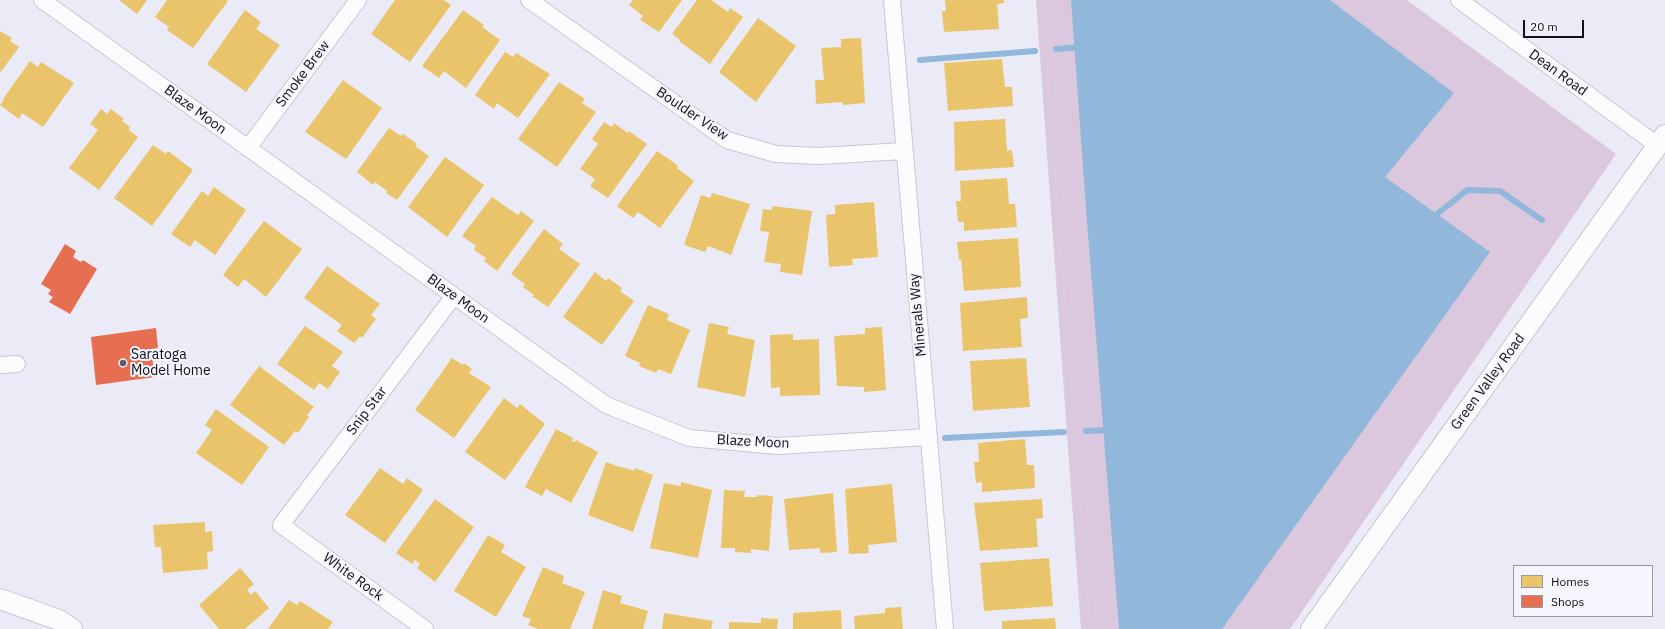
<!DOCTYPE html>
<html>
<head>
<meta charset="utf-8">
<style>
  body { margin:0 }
  #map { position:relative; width:1665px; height:629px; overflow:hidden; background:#ebebf7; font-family:"IBM Plex Sans",sans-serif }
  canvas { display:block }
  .legend { position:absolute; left:1513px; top:565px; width:140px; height:52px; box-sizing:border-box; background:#f5f5fd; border:1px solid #9999a3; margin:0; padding:5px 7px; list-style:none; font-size:12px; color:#100f1b }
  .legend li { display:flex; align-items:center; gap:8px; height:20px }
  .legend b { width:20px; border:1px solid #9999a3 }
  .scale { position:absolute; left:1523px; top:20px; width:61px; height:18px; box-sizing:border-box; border:2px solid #100f1b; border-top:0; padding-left:5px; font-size:12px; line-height:14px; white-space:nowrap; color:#100f1b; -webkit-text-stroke:3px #f5f5fd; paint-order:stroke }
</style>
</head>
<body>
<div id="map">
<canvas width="1665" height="629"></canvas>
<ul class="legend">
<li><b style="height:11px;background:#e9c46a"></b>Homes</li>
<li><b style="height:11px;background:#e76f51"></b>Shops</li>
</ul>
<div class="scale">20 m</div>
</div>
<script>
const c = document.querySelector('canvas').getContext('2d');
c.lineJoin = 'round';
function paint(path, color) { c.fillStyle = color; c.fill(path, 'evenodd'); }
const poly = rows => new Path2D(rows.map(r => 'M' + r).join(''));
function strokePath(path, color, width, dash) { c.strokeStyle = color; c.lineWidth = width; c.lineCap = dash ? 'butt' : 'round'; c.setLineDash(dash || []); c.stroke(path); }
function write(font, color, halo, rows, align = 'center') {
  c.font = font + ' "IBM Plex Sans",sans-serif'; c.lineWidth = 4; c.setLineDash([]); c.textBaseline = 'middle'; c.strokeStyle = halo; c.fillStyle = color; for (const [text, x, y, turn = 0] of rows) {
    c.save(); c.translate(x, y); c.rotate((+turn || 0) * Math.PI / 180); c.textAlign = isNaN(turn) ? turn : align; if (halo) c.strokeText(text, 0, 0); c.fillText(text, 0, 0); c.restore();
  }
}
const green = poly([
  [1036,0,1407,0,1616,154,1290,629,1081,629]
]);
const water = poly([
  [1071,0,1330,0,1454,93,1385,177,1490,252,1222,629,1119,629,1086,209]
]);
const homes = poly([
  [119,0,147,0,137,14],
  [167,0,226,0,228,1,193,48,167,30,169,27,155,17],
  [395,0,444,0,451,5,410,62,371,34],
  [633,0,682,0,659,32,640,20,643,16,629,5],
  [697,0,711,0,728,12,730,8,743,17,710,64,679,41,680,40,672,34],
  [945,0,1004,0,1004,3,997,4,999,29,944,32,942,11,946,11],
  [245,10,261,22,256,29,280,45,246,92,207,64],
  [463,10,484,25,482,27,500,40,466,88,444,71,439,78,422,66],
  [758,18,796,46,756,102,719,72],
  [0,31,12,38,10,41,19,47,0,73],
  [861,38,865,103,843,105,842,102,816,104,815,80,824,80,821,48,841,47,841,39],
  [505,52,513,57,516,53,550,74,518,118,497,103,494,109,475,95],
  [1002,59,1005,87,1012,87,1013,106,948,111,944,63],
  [30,61,38,67,41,62,74,83,43,127,22,113,19,119,0,105,4,100,3,99],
  [343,80,382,108,346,159,305,132],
  [559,82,585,99,582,103,596,112,557,167,518,139],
  [101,109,107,114,111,109,124,119,122,121,130,127,129,130,138,137,99,190,69,168,98,130,90,124],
  [1005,119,1007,151,1012,150,1014,167,955,171,954,122],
  [604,122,612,127,614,123,628,133,629,131,647,144,608,198,590,186,595,179,580,169,598,144,592,139],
  [389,128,401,136,403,134,417,144,415,146,429,156,397,200,386,193,387,191,375,182,373,185,357,172],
  [153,145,166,154,168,151,193,170,152,226,114,198],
  [657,151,673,162,678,166,677,168,694,181,660,228,638,212,633,218,617,206],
  [445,157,484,185,447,237,408,207],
  [1007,178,1009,204,1015,204,1017,227,964,231,964,222,958,222,956,201,961,201,960,181],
  [214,187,246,210,215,255,195,240,190,247,171,234,202,191,208,196],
  [712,193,750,204,731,255,708,246,705,252,684,245,701,195,710,198],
  [492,197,518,215,521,211,534,221,497,271,484,261,486,258,474,250,476,246,462,236],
  [874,202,878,257,852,259,853,265,829,267,826,215,835,214,835,205],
  [773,206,812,211,802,275,780,272,781,264,764,262,769,232,760,231,763,209,772,210],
  [264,221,302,249,266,297,244,279,238,287,223,275],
  [544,229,563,244,559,249,580,264,548,307,532,296,534,295,523,287,525,284,511,274],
  [1018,238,1021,287,964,291,961,259,959,260,957,242],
  [327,266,380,304,371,315,376,319,362,338,360,336,354,343,337,331,342,325,304,298],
  [595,272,606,281,608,278,622,288,620,291,634,301,602,345,563,317],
  [1027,297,1028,318,1020,319,1022,347,963,351,960,303],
  [648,305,669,314,667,320,690,330,671,374,658,369,656,373,639,366,640,363,625,356],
  [709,323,729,327,727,334,755,340,745,397,697,387],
  [305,326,343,352,332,366,340,372,328,389,319,383,314,390,277,364],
  [882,327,886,390,864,392,864,387,837,386,834,336,865,334,865,328],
  [793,334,793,340,819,339,820,395,780,396,780,387,771,388,770,335],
  [452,358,463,365,464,363,472,369,469,373,491,387,454,438,415,410],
  [1026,358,1030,407,973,411,970,361],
  [259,366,314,407,307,415,309,417,298,433,295,431,284,445,230,405],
  [504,398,517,408,520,404,545,424,505,480,465,452],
  [216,409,269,447,242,485,196,453,212,430,205,425],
  [556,429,573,438,572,441,575,442,576,440,598,452,571,503,546,489,542,496,525,487],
  [1025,439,1027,465,1034,465,1035,488,982,492,982,482,976,483,974,462,979,462,978,443],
  [606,462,623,468,623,467,634,471,635,468,653,475,633,532,588,515],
  [380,468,403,484,407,478,423,490,385,543,345,515],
  [681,482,712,490,698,558,650,548,664,483,681,486],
  [892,484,897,542,868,545,869,553,849,554,845,489],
  [724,490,745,491,744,497,757,497,757,495,773,496,769,551,751,549,751,553,735,552,735,548,721,548],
  [833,493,837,552,820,553,820,548,789,550,784,499],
  [435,499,474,527,435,582,417,568,420,564,415,560,412,564,396,553],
  [1042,499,1043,518,1036,519,1038,547,980,551,974,503],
  [205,522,205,532,212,531,213,551,207,552,208,569,163,573,161,547,155,547,153,525],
  [488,535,505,545,501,552,526,567,496,617,454,591],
  [1049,558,1053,606,984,611,980,563],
  [543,567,564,576,562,583,585,592,570,629,538,629,528,625,531,619,522,616],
  [240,568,254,584,247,590,251,595,255,591,269,608,245,629,219,629,199,605],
  [603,590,622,596,620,603,648,611,643,629,592,629],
  [289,600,297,605,300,601,333,622,328,629,268,629],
  [901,607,903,629,855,629,854,616,885,613,885,608],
  [841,610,842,629,793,629,793,613],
  [664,613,713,621,711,629,662,629],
  [761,618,778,619,777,629,729,629,729,622,761,623],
  [1055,618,1056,629,1002,629,1002,621]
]);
const shops = poly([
  [65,244,76,251,73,257,81,262,83,260,97,269,70,314,49,302,53,297,48,294,51,290,41,284],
  [156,328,158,348,151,349,155,377,96,385,91,337]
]);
const stream = poly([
  [1056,49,1082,47],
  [920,60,1035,51],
  [1431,219,1467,190,1500,191,1542,220],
  [1086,431,1111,430],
  [945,438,1064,432]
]);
const path = poly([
  [1042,0,1090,629]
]);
const minor = poly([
  [42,0,606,405,689,438,778,446,928,437],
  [529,0,727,140,776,154,819,156,904,151],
  [892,0,945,629],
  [1459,0,1657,145],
  [248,148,358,0],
  [0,365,17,364],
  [425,629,281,525,454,296]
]);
const tertiary = poly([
  [0,599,59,620,72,629],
  [1311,629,1665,135]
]);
const markers = [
  [123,363,4,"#5d5c68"]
];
const streetNames = [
  ["Dean Road",1558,73,36],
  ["Smoke Brew",303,74,-53],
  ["Blaze Moon",195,110,36],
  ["Boulder View",692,114,34],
  ["Blaze Moon",458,299,36],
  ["Minerals Way",918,315,-95],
  ["Green Valley Road",1488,382,-54],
  ["Snip Star",367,411,-53],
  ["Blaze Moon",753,442,3],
  ["White Rock",353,577,36]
];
const poiNames = [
  ["Saratoga",131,355],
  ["Model Home",131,371]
];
paint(green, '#dbc8de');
paint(water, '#91b8da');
paint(homes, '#e9c46a');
paint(shops, '#e76f51');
strokePath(stream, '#91b8da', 6);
strokePath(minor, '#c7c7d3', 18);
strokePath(tertiary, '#c7c7d3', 22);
strokePath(path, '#d3d2d7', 2.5, [2, 2]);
strokePath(minor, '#fcfcfe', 16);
strokePath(tertiary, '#fcfcfe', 20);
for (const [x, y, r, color] of markers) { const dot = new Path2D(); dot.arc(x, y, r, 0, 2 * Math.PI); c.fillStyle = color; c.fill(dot); strokePath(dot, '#f5f5fd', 1.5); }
write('14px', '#100f1b', '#f5f5fd', streetNames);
write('14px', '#100f1b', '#f5f5fd', poiNames, 'left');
</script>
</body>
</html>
